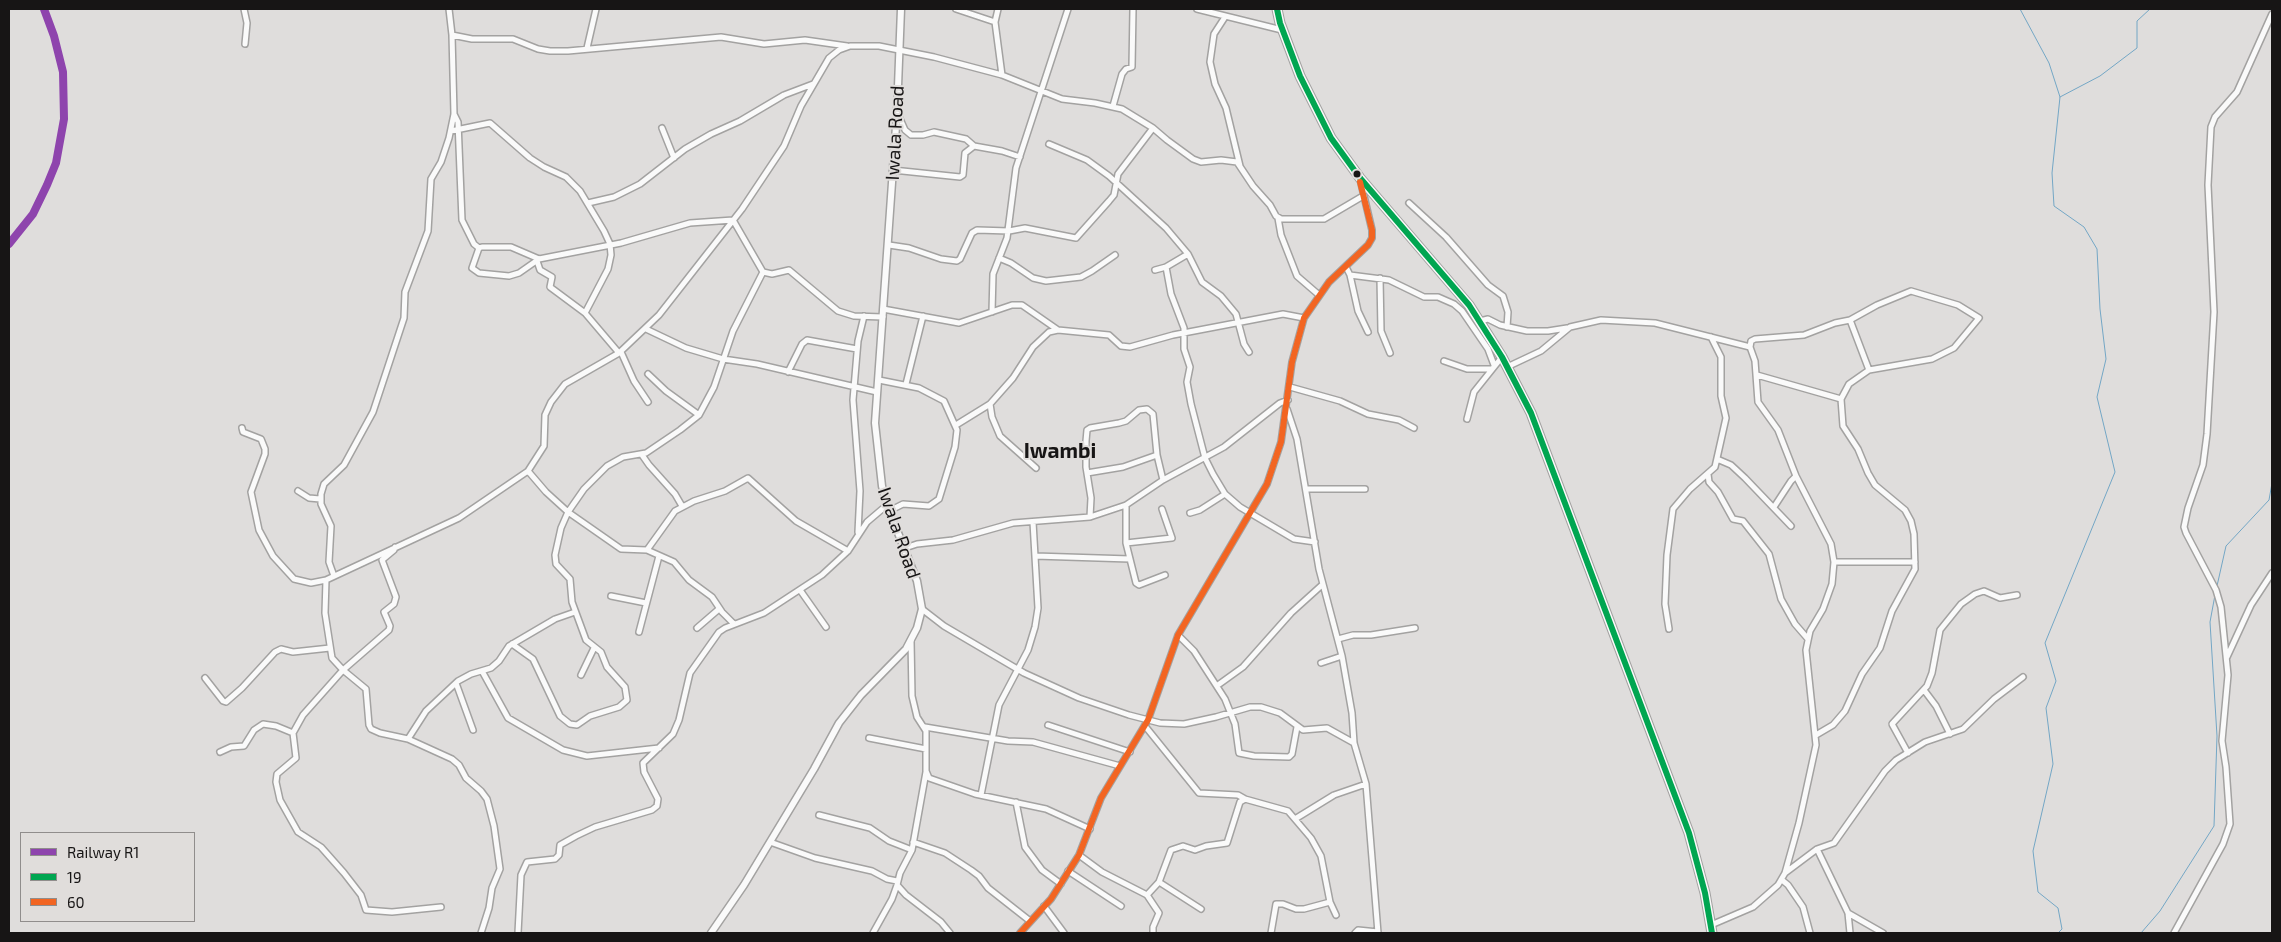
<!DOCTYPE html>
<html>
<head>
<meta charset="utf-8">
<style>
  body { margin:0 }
  #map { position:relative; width:2281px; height:942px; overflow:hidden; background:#dfdddc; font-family:"Exo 2",sans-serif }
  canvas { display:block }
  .frame { position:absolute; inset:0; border:10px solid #171515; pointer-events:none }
  .legend { position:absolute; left:20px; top:832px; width:175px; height:90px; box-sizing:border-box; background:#e0dddb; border:1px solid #908d8c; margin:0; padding:6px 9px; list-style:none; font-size:15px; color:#171515 }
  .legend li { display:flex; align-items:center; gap:10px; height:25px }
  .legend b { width:25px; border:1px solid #908d8c }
</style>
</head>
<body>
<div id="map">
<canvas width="2281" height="942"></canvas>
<div class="frame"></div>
<ul class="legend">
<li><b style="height:6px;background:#8e44ad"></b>Railway R1</li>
<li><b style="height:6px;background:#00a651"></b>19</li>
<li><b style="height:6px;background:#f26522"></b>60</li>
</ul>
</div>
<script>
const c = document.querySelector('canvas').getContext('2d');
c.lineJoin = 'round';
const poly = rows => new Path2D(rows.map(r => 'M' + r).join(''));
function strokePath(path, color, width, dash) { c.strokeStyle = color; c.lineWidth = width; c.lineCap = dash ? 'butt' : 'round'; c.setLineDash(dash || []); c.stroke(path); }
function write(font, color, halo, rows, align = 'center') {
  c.font = font + ' "Exo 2",sans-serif'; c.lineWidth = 4; c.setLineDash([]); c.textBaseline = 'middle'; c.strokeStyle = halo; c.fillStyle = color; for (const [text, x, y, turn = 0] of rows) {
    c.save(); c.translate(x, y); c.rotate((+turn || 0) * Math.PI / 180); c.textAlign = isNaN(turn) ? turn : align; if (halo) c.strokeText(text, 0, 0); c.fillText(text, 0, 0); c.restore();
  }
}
const stream = poly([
  [2020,9,2049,63,2060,97,2052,173,2054,206,2084,227,2097,249,2100,309,2106,359,2097,397,2115,472,2045,643,2056,681,2046,708,2053,764,2033,851,2038,892,2058,908,2062,929,2058,933],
  [2060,97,2100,76,2137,48,2137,21,2150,9],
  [2217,586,2226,546,2269,500,2272,483],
  [2141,933,2160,911,2214,826,2217,736,2210,622,2215,595]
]);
const minor = poly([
  [244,9,247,23,245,44],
  [956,9,995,22],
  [998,9,995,22,1002,75],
  [1197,9,1282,30],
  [1225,17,1214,34,1210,62,1215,84,1226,108,1240,166],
  [452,35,472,39,513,39,538,49,550,51,568,51,721,37,764,44,805,40,847,46],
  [587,48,596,9],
  [1113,106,1122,74,1126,69,1132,67,1133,9],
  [897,112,905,130,911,135,923,135,934,132,966,139,974,146,1002,151,1020,157],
  [454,114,458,122,462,220,474,244,479,248],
  [662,128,674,158],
  [451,131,490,123,530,158,544,167,566,177,580,191,604,231,610,244,611,255,608,269,585,313,619,353],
  [1049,144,1087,160,1109,176,1166,228,1188,254,1202,282,1221,296,1236,314,1244,344,1249,352],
  [893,170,960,177,963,175,965,153,974,146],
  [588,203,614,197,640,184,685,149,711,134,740,121,784,95,813,84],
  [1409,203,1446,237,1488,285,1503,296,1508,312,1507,327],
  [1278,218,1281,235,1297,276,1319,295],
  [889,245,909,248,941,259,957,261,960,259,972,233,977,230,1009,231,1025,228,1076,238,1109,201,1114,195,1118,174,1153,128],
  [999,258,1011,263,1033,278,1046,281,1081,277,1092,271,1115,255],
  [539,259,519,273,509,276,479,273,472,268,479,248,482,247,511,247,539,259,621,243,690,223,733,220,763,272,772,274,789,270,838,311,854,316,883,317],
  [537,261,540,270,552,277,550,287,585,313],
  [1166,267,1171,294,1184,328,1184,349,1190,367,1187,382,1191,404,1205,458,1213,474,1225,494,1240,507,1294,539,1315,542],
  [1346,267,1350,275,1389,280,1424,297,1438,297,1454,304,1462,311,1488,349,1494,365],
  [1155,270,1166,267,1188,254],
  [1350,275,1358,311,1368,332],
  [1380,278,1381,331,1390,353],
  [883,309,959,323,1012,305,1022,305,1058,330,1109,335,1121,346,1130,347,1173,335,1283,314,1304,318],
  [992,312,993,274,1007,238,1016,168,1068,9],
  [1850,320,1869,370],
  [1480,321,1488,319,1500,325,1527,331,1548,331,1567,328],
  [646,329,686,348,723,359,757,364,877,392],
  [1750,347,1751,341,1755,339,1804,335,1835,323,1850,320,1877,305,1911,291,1958,305,1979,318,1954,348,1932,359,1869,370,1849,384,1841,399,1843,426,1858,449,1868,473,1875,485,1905,510,1911,521,1914,534,1915,569,1892,611,1880,648,1862,674,1845,711,1833,725,1816,735],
  [621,352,634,381,648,402],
  [1444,361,1467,369,1491,369],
  [1507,367,1541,351,1570,327,1601,320,1655,323,1750,347,1755,361,1758,402,1778,430,1796,476,1831,544,1834,562,1832,584,1823,609,1810,631,1806,650,1816,745,1799,823,1785,873,1778,885,1753,907,1711,925],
  [788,372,802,344,807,340,857,349],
  [648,374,666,391,699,415],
  [1757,375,1841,399],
  [879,380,919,388,944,401,957,430,955,447,939,499,929,506,903,504,889,511],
  [906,384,923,316],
  [1290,387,1340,401,1368,414,1399,420,1414,428],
  [990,404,992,417,1000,436,1036,468],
  [1287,409,1297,439,1319,569,1342,656,1352,713,1354,743,1366,784,1378,933],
  [1467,419,1474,392,1502,357],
  [956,425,990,404,1013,378,1033,347,1049,332,1058,330],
  [242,428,243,432,261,439,265,449,265,454,251,492,259,530,273,556,294,579,311,583,326,580,459,518,528,471,544,446,545,415,551,402,565,384,619,353,659,315,742,209,784,146,801,106,829,58,839,50,850,46,879,46,934,57,1002,75,1062,99,1095,103,1122,109,1153,128,1167,140,1193,159,1201,162,1221,160,1237,162,1253,186,1270,205,1276,216,1281,219,1324,219,1363,196],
  [642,455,649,465,675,494,682,506],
  [1717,459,1731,465,1745,478,1791,526],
  [528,471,546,492,568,512,621,549,647,550,674,562,689,580,712,597,722,612,734,624],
  [1087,473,1123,467,1157,455],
  [1708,474,1709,482,1718,492,1733,519,1743,521,1769,554,1781,599,1795,624,1808,639],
  [1306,489,1365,489],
  [298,491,309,498,320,499],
  [1126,505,1126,543,1136,583,1139,585,1165,575],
  [1774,507,1791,481,1796,476],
  [1190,513,1200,510,1225,494],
  [1090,517,1091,498,1086,467,1086,441,1087,430,1090,428,1119,423,1126,421,1139,410,1147,409,1153,414,1157,455,1163,480],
  [858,532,860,491,853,400,858,341,864,316],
  [1126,543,1172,538,1162,509],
  [395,547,394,550,382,560,396,597,394,604,384,612,390,626,389,630,343,670,303,715,293,733,296,758,277,774,276,782,280,800,298,832,321,847,344,873,361,895,366,910,392,912,441,907],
  [905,548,917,544,953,540,1013,523,1090,517,1126,505,1163,480,1224,447,1280,403,1288,400],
  [647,550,675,511,694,501,725,491,748,478,796,521,848,551],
  [1035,556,1130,559],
  [1834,562,1915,562],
  [334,576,329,562,331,526,321,504,321,494,324,484,344,465,373,412,404,318,405,292,428,231,431,179,441,162,449,138,454,114,452,35,449,9],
  [326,580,325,613,332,658,343,670,366,689,369,725,371,729,380,733,408,739,452,759,459,765,466,778,481,791,487,799,494,826,500,869,492,888,489,908,481,933],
  [800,590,826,627],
  [611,596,646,603],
  [922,609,944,626,1024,673,1079,698,1129,715,1160,723,1184,724,1216,717,1250,707,1261,707,1280,713,1303,730,1327,728,1354,743],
  [697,628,719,609],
  [1669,629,1665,604,1667,555,1673,509,1690,489,1715,467,1726,418,1721,396,1721,357,1711,337],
  [639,632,659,556],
  [1178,635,1194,651,1225,699,1235,724,1239,753,1254,756,1289,757,1292,754,1297,727],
  [1338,639,1353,635,1371,635,1415,628],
  [911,640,912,696,917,717,926,731,926,771,929,778,975,794,1046,809,1090,829],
  [512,644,533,659,560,716,570,724,577,725,590,716,619,707,627,700,625,687,607,667,601,652,586,640,572,602,570,579,556,564,555,555,561,528,568,512,584,489,607,466,623,457,646,453,680,430,699,415,714,387,733,331,763,272],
  [2227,657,2251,605,2272,573],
  [1321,663,1342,656],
  [482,671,508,718,563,750,587,756,659,748],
  [581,675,594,648],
  [205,678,223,701,226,702,242,688,275,652,281,649,293,652,330,648],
  [456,683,473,730],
  [1218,685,1243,667,1291,613,1322,585],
  [1924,690,1936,706,1950,734],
  [1048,725,1130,752],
  [1145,726,1199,793,1238,795,1245,799],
  [925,727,1008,741,1033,742,1120,766],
  [869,738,926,749],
  [408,739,426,711,458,681,471,674,491,668,499,661,509,646,555,619,575,612],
  [220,752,231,747,244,746,254,730,263,724,276,726,293,733],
  [1908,753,1892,724,1927,686,1932,673,1940,630,1961,604,1975,594,1984,591,2000,598,2017,595],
  [926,772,912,850,900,873,897,885,906,895,941,922,950,933],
  [981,795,999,705,1028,650,1035,627,1038,608,1033,522],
  [1016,802,1025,847,1042,870,1061,884],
  [819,815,870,828,889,841,912,850],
  [1295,819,1334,795,1366,784],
  [770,842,815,858,872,871,887,879,897,881],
  [913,842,945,853,971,870,979,876,988,888,1030,921],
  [1817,849,1848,913,1850,933],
  [1079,855,1102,872,1147,895,1159,913,1153,927,1153,933],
  [1068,871,1121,906],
  [1785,873,1817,849,1834,843,1885,771,1896,760,1925,742,1963,729,1994,699,2023,677],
  [1782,880,1788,885,1803,907,1810,933],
  [1159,882,1201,909],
  [1147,895,1159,882,1171,850,1183,846,1195,850,1206,846,1227,843,1240,802,1245,799,1288,811,1311,838,1321,856,1330,902,1336,915],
  [1044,906,1064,933],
  [1848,913,1883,933],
  [518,933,521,875,527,862,555,859,559,855,560,845,576,836,595,827,652,810,657,806,658,799,644,772,643,763,673,734,679,720,690,673,719,632,725,628,764,613,822,575,848,551,867,522,887,505],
  [873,933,892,899,897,885],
  [1020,933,1051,899,1079,855,1101,798,1148,720,1178,635,1267,484,1281,442,1292,362,1304,318,1329,282,1368,245,1372,238,1372,230,1360,179],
  [1271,933,1276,904,1283,904,1296,909,1304,909,1330,902],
  [1355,933,1358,930,1378,932],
  [2174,933,2223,844,2230,824,2226,767,2222,741,2228,675,2221,607,2216,590,2186,533,2184,527,2188,508,2203,465,2207,434,2214,312,2208,185,2211,127,2215,117,2237,92,2272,14]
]);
const tertiary = poly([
  [711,933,744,885,814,769,839,723,861,695,906,649,917,628,922,609,917,581,887,505,882,486,875,423,897,112,901,9]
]);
const trunk = poly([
  [1277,9,1280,23,1300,76,1331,138,1360,178,1469,305,1502,357,1531,413,1689,833,1705,893,1712,933]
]);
const bus1 = poly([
  [1277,9,1280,23,1300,76,1331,138,1360,178,1469,305,1502,357,1531,413,1689,833,1705,893,1712,933]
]);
const bus2 = poly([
  [1020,933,1051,899,1079,855,1101,798,1148,720,1178,635,1267,484,1281,442,1292,362,1304,318,1329,282,1368,245,1372,238,1372,230,1360,182]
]);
const rail1 = poly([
  [9,244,33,214,47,185,56,163,64,119,63,72,54,36,44,9]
]);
const markers = [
  [1357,174,4.5,"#171515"]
];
const streetNames = [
  ["Iwala Road",895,133,-87],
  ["Iwala Road",899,533,71]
];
const quarterNames = [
  ["Iwambi",1060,451]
];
strokePath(stream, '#73a6c5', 1);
strokePath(minor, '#a3a2a1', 8);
strokePath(tertiary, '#a3a2a1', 9);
strokePath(trunk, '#a3a2a1', 11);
strokePath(minor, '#fafafa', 5);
strokePath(tertiary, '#fafafa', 6);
strokePath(trunk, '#fafafa', 9);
strokePath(bus1, '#00a651', 6);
strokePath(bus2, '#f26522', 6);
strokePath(rail1, '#8e44ad', 8);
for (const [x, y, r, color] of markers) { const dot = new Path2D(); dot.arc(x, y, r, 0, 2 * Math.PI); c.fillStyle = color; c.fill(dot); strokePath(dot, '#e0dddb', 2); }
write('19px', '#171515', '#e0dddb', streetNames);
write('bold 21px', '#171515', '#e0dddb', quarterNames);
</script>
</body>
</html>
